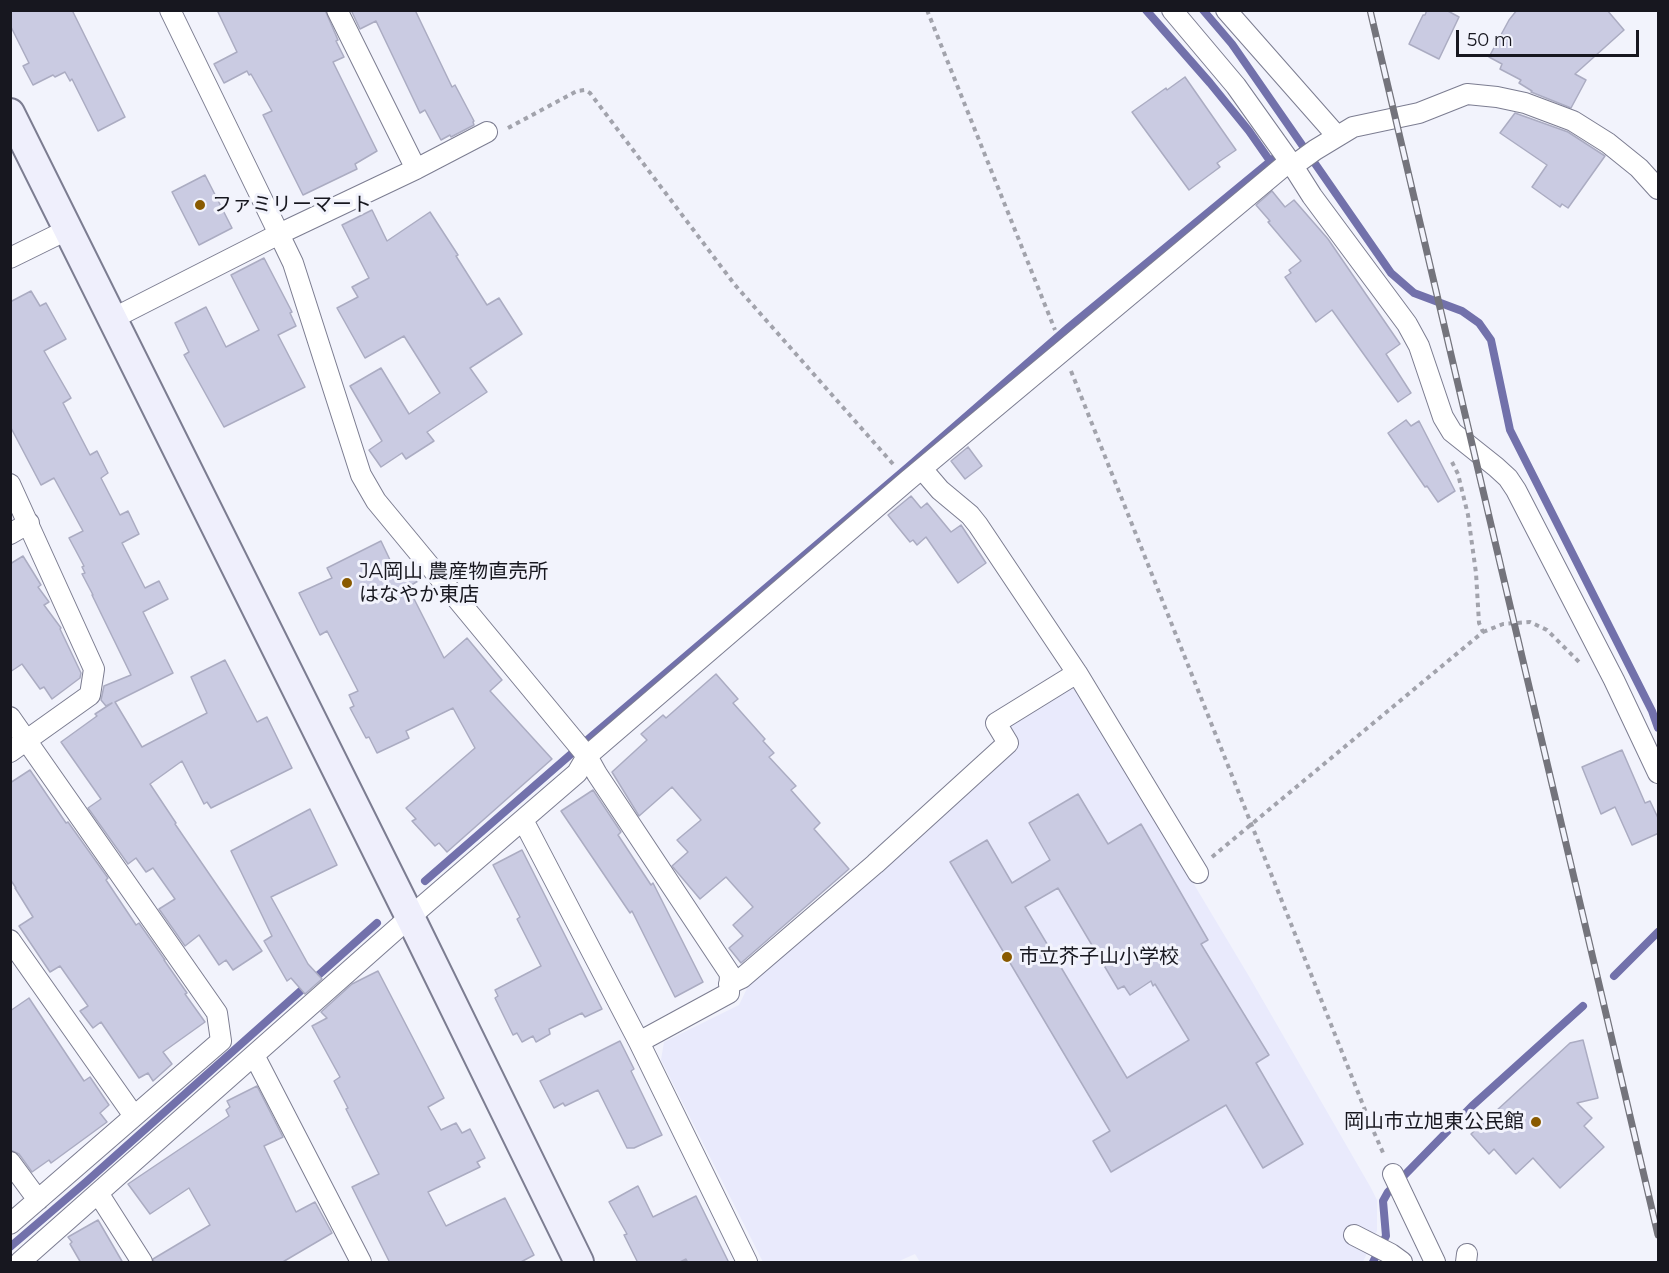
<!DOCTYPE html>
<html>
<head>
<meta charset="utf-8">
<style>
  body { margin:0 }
  #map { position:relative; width:1669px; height:1273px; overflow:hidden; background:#f2f3fc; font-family:Montserrat,sans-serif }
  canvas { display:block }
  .frame { position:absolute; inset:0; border:12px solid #17171f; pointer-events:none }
  .scale { position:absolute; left:1456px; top:30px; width:183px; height:27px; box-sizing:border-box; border:3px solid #17171f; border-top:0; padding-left:8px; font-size:18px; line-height:21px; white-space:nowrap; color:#17171f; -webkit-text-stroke:4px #f2f3fc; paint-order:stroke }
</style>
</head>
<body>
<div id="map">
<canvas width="1669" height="1273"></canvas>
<div class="frame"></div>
<div class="scale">50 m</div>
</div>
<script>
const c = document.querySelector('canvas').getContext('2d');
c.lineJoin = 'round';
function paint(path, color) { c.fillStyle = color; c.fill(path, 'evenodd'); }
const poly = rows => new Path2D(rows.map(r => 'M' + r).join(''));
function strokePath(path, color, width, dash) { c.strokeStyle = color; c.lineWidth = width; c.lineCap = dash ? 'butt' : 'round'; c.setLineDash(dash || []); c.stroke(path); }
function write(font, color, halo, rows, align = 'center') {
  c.font = font + ' Montserrat,"Noto Sans JP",sans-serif'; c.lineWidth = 6; c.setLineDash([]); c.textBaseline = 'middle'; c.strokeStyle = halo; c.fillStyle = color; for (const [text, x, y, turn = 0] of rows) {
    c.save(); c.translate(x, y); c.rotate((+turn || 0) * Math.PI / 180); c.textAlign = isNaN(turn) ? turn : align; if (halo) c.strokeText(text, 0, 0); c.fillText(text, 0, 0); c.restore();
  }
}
const built = poly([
  [1073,682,1250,978,1371,1188,1377,1200,1377,1231,1363,1262,920,1262,915,1254,897,1262,763,1262,661,1060,664,1042,739,1005,754,974,1017,744,1005,724]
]);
const stream = poly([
  [1146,10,1210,83,1249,131,1270,161],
  [1203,10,1232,44,1391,273,1414,293,1462,311,1479,323,1491,340,1510,430,1652,711,1658,728],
  [425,881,593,735,908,467,1069,327,1273,159],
  [1614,976,1658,932],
  [10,1247,86,1182,377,923],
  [1373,1262,1386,1236,1383,1201,1388,1192,1472,1106,1583,1006]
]);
const building = poly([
  [10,10,72,10,125,117,98,131,72,79,70,81,65,72,55,77,53,75,33,85,23,66,29,63,10,25,10,10],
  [217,10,325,10,338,40,336,41,344,57,333,62,377,151,355,164,357,169,303,195,263,115,272,111,251,74,249,75,247,71,224,83,214,64,237,52,217,10],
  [351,10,415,10,452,87,455,85,474,121,473,122,474,125,451,137,450,135,441,140,425,110,420,113,376,21,360,29,351,10],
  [1427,10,1446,10,1459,17,1439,59,1409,44,1423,15,1425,15,1427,10],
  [1517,10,1607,10,1624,30,1575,74,1586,80,1571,108,1531,92,1532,91,1519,83,1521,80,1500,69,1502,64,1489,57,1509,20,1517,10],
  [1185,77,1236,150,1217,163,1220,167,1189,190,1132,112,1166,88,1167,90,1185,77],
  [1515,113,1568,132,1605,156,1568,208,1562,204,1560,207,1532,187,1547,165,1500,133,1515,113],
  [205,175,232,228,199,245,172,192,205,175],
  [1272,191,1285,207,1294,200,1328,239,1400,344,1386,354,1411,393,1398,402,1332,310,1316,322,1285,277,1291,273,1289,270,1301,261,1268,222,1270,221,1256,205,1272,191],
  [372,210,387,241,430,212,458,255,456,256,487,305,499,298,522,334,470,368,487,392,427,432,434,441,406,459,402,453,381,467,369,450,382,441,350,386,381,368,409,414,440,393,404,336,365,358,337,308,358,297,352,287,369,278,342,225,372,210],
  [264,258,292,312,290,313,296,326,278,335,305,387,224,427,184,355,189,352,175,323,206,307,226,347,259,330,231,275,264,258],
  [31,291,40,306,46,303,66,339,44,351,71,398,63,403,90,455,97,451,108,473,101,478,120,515,128,511,139,534,122,543,145,588,159,581,168,599,143,612,173,673,115,702,142,747,207,713,191,677,225,660,257,722,267,717,292,768,211,808,207,802,204,804,182,761,150,784,176,823,175,824,262,951,233,970,226,960,219,965,199,935,185,946,159,909,175,899,153,868,146,872,136,858,128,864,88,808,101,799,61,742,97,716,95,714,112,703,106,706,101,700,104,686,131,675,92,595,93,595,82,574,85,573,82,567,84,566,69,538,83,531,54,478,41,485,10,426,10,302,31,291],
  [1406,420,1411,426,1419,421,1455,491,1438,502,1427,486,1425,487,1388,433,1406,420],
  [968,447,982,466,965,479,951,461,968,447],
  [911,496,921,508,927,503,951,532,961,525,986,563,958,583,926,537,917,545,913,540,910,542,888,515,911,496],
  [381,541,391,562,394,561,399,571,406,565,418,581,408,587,444,658,467,638,502,680,490,691,552,759,447,852,439,843,435,846,412,821,416,819,406,808,475,748,453,708,406,731,409,738,377,753,369,737,366,738,350,708,354,706,349,695,358,691,327,631,320,635,299,593,332,578,327,568,381,541],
  [23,556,41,585,38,587,49,602,44,605,61,628,60,629,81,673,80,678,52,699,44,687,40,689,22,664,10,672,10,564,23,556],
  [716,674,738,699,733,703,765,739,763,741,774,753,769,757,796,786,791,790,820,823,814,829,849,869,741,963,729,948,743,936,733,925,753,907,726,877,700,899,672,866,688,852,677,840,701,820,672,787,639,816,612,772,647,740,641,734,663,715,666,718,716,674],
  [1622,750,1645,803,1650,801,1659,820,1659,833,1632,845,1615,807,1601,814,1582,767,1622,750],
  [30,770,66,823,68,822,108,878,106,880,136,925,139,923,165,960,164,960,187,993,185,994,205,1022,163,1052,172,1064,153,1081,148,1073,139,1078,101,1022,93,1028,80,1011,88,1006,60,966,50,972,19,926,33,917,15,888,16,888,10,879,10,783,30,770],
  [593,790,621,832,618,835,620,838,651,885,653,883,703,982,675,997,632,911,630,913,561,811,593,790],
  [1078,794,1108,844,1141,824,1208,940,1201,944,1269,1055,1256,1063,1303,1144,1263,1168,1226,1105,1111,1172,1093,1141,1110,1131,950,862,987,840,1012,883,1050,860,1029,823,1078,794],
  [1058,888,1118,989,1124,986,1130,995,1151,981,1153,986,1155,984,1189,1040,1127,1078,1025,907,1058,888],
  [310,809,337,865,271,897,308,964,322,979,305,994,291,978,287,981,264,941,272,936,231,851,310,809],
  [522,850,602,1009,585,1017,582,1013,549,1029,550,1034,536,1042,533,1036,522,1042,517,1033,513,1035,495,998,498,996,495,990,541,966,517,919,520,917,493,865,522,850],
  [378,971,444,1098,428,1107,441,1130,456,1123,462,1133,470,1129,485,1158,477,1162,480,1167,428,1192,446,1226,505,1198,534,1255,519,1263,390,1263,352,1187,379,1174,346,1109,348,1108,334,1081,340,1077,312,1026,327,1018,321,1012,352,984,378,971],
  [29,998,84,1081,90,1077,109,1105,100,1113,107,1122,51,1163,49,1160,32,1172,19,1154,10,1150,10,1011,29,998],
  [1583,1040,1598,1098,1577,1103,1592,1118,1584,1126,1604,1147,1560,1188,1533,1158,1516,1174,1494,1149,1489,1154,1471,1134,1570,1043,1583,1040],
  [620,1041,634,1069,631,1071,662,1135,634,1148,627,1148,598,1090,565,1106,563,1103,554,1108,540,1081,620,1041],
  [257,1086,283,1137,264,1146,296,1212,315,1202,332,1233,281,1263,154,1263,153,1259,210,1225,189,1188,150,1214,128,1184,229,1116,226,1110,230,1107,227,1101,257,1086],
  [638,1186,653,1217,696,1196,729,1263,688,1263,686,1259,678,1263,638,1263,624,1235,627,1234,609,1202,638,1186],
  [98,1220,123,1263,81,1263,70,1244,72,1242,68,1237,98,1220]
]);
const path = poly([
  [927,10,1055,330],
  [508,128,577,91,585,90,590,93,735,285,893,464],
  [1071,371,1373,1130,1384,1155],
  [1483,632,1503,624,1530,622,1547,630,1579,662],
  [1212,857,1483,632,1479,623,1476,573,1468,515,1458,474,1452,462]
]);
const street = poly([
  [337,10,416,169,279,234,293,263,361,475,376,501,587,756,597,774,730,974,729,993,639,1042],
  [1172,10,1236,86,1293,166,1312,196,1407,324,1419,346,1443,417,1452,432,1496,467,1508,478,1516,490,1614,680,1658,773],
  [1226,10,1337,136],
  [1293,166,1315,150,1353,127,1419,113,1467,94,1497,97,1525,103,1573,121,1608,143,1639,168,1658,189],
  [416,169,487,132],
  [10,258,69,229],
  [112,319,279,234,170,10],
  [922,469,940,490,970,515,978,525,1077,673,1198,873],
  [10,484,94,669,90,695,10,752],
  [10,534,29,523],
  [10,717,217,1013,221,1041,10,1224],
  [523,820,639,1042,747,1262],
  [10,940,134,1116],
  [729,984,742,978,875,864,1008,743,996,723,1077,673],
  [254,1055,361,1262],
  [10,1162,38,1200],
  [1393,1174,1435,1262],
  [98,1193,142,1262],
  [1354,1235,1391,1254,1402,1262],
  [20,1262,410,917,577,773,587,756,907,481,1290,161],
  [1466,1262,1467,1254]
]);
const secondary = poly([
  [10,113,410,917,579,1262]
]);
const rail = poly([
  [1370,10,1658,1235]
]);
const markers = [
  [200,205,6,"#895a00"],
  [347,583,6,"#895a00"],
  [1007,957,6,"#895a00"],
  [1536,1122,6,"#895a00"]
];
const poiNames = [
  ["ファミリーマート",212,205],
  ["JA岡山 農産物直売所",359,572],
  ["はなやか東店",359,595],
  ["市立芥子山小学校",1019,957],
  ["岡山市立旭東公民館",1524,1122,"right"]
];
paint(built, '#e9eafc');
strokePath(stream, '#7271ab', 8);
paint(building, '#cacbe2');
strokePath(building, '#abacc2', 1.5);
strokePath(street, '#7c7d91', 22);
strokePath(secondary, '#7c7d91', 32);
strokePath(path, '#a2a3ac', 4, [4.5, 4.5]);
strokePath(street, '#fff', 20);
strokePath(secondary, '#efeffc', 28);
strokePath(rail, '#74747c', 7);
strokePath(rail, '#f2f3fc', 4.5, [14]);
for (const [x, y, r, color] of markers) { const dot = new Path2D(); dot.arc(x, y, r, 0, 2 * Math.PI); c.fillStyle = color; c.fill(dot); strokePath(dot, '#f2f3fc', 2); }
write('20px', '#17171f', '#f2f3fc', poiNames, 'left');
</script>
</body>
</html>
